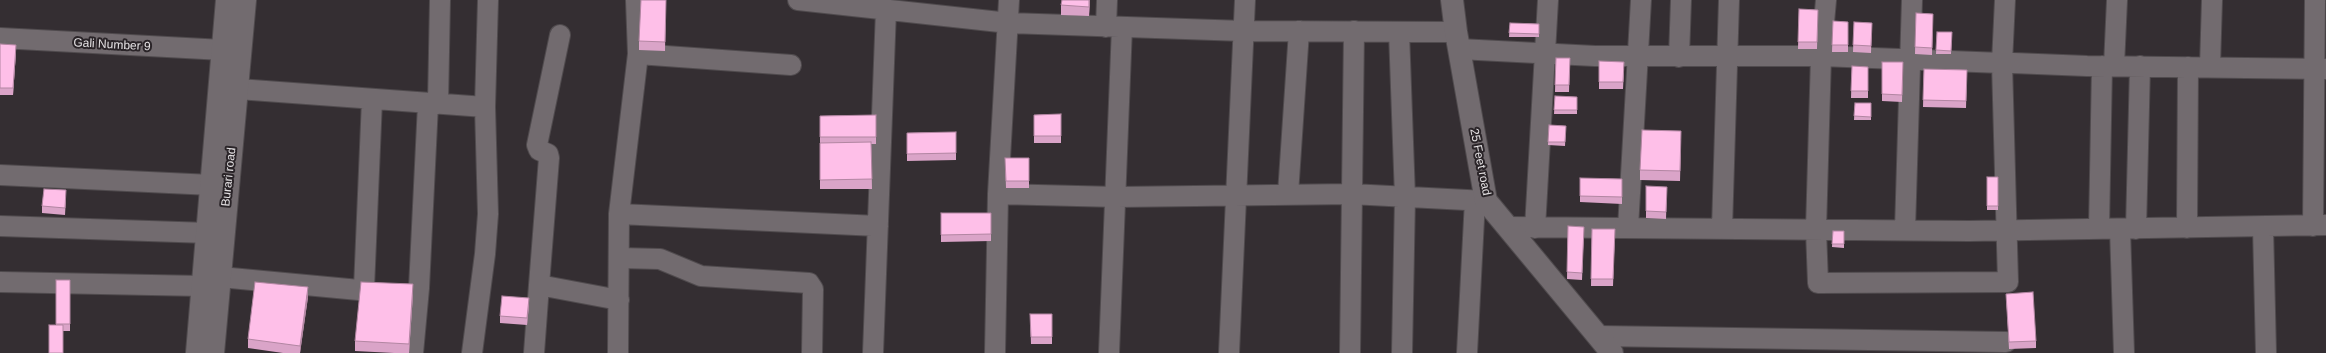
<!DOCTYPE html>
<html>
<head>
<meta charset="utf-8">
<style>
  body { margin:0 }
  canvas { display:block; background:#342e32 }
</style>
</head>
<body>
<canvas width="2326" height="353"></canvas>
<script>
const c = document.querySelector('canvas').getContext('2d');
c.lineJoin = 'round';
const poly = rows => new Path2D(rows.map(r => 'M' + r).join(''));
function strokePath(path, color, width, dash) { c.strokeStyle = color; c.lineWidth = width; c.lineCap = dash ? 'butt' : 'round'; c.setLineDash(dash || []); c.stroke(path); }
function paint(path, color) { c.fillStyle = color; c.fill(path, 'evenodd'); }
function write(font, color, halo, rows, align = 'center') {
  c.font = font + ' Helvetica,sans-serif'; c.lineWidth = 4; c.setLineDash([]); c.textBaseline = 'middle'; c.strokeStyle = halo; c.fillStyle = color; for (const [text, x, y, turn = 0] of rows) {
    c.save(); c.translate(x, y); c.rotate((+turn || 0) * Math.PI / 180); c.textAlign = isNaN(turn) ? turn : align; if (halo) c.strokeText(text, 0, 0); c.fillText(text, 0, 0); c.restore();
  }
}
const minor = poly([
  [798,0,1009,23,1244,31,1456,32],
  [1009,0,998,194,1117,197,1351,194,1486,201],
  [2005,0,2002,63,2008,282,1818,283,1816,230,1821,56,2002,63,2013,63,2087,66,2326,69],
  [1106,27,1107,0],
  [1399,32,1405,197,1402,353],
  [0,38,223,50],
  [1459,49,1595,56,1821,56,1826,0],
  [638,54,791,65],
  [1679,57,1681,0],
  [2114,66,2117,0],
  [2210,67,2212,0],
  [238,89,485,107],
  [438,104,440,0],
  [0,175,212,185],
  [1288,194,1299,31],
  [619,214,878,226],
  [0,226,208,233],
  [2313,226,2315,0],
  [1508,227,1969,231,2326,225],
  [2263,227,2266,353],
  [1535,228,1548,0],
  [1628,228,1641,0],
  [2187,228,2188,67],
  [1722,229,1729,0],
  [2099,229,2102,66],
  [2120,229,2124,353],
  [2136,229,2140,66],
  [1905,230,1912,0],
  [620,258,660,259,701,276,809,283,813,289,812,353],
  [220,277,359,290,364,288,372,100],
  [0,282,202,286],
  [539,285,549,158,548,154,539,150,537,145,560,35],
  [1598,336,2006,342],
  [413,353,419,288,428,104],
  [472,353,485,254,488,214,485,107,488,0],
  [534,353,539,285,619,300],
  [618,353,619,214,638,54,636,0],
  [873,353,886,10],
  [995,353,998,194],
  [1109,353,1122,27],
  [1229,353,1245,0],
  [1350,353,1354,31],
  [1467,353,1475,200]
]);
const tertiary = poly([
  [1452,0,1456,32,1486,201,1612,353]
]);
const secondary = poly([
  [197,353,227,0],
  [213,353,245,0]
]);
const wall = poly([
  [666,0,665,51,639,50,639,41],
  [1090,0,1089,16,1061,15,1061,5],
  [1799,9,1818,10,1817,49,1798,49],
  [1916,13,1933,14,1932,55,1915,54],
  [1833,21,1848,22,1848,52,1832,52],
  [1854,22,1872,23,1871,53,1853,52],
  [1510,23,1539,24,1539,37,1509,37],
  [1937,32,1952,32,1951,54,1936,54],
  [0,44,16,52,13,95,0,95],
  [1556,58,1570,58,1569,92,1555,92],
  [1599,61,1624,69,1623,89,1599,89],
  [1882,62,1903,62,1902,102,1882,101],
  [1852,66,1868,67,1868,98,1851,98],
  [1924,69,1967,70,1966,108,1923,107],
  [1555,96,1577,97,1577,114,1554,114],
  [1855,103,1871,103,1871,120,1854,120],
  [1061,114,1061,143,1034,143,1034,115],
  [876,115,876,144,871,144,872,189,820,189,820,116],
  [1549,125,1566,126,1565,146,1548,145],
  [956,132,956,160,907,161,907,133],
  [1681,140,1680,181,1640,180,1640,170],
  [1005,158,1029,158,1029,188,1006,188],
  [1987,177,1998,177,1998,210,1987,210],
  [1580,178,1622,179,1622,204,1580,202],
  [1667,187,1666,219,1646,218,1646,211],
  [66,197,65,215,42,213,42,206],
  [941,213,991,213,991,241,941,242],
  [1568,226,1584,227,1582,280,1567,279],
  [1592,229,1615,229,1613,286,1591,286],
  [1833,231,1844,231,1844,248,1832,247],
  [56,280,70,280,70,331,63,331,56,325],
  [413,294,409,353,394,353,355,351,355,341],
  [2006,294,2036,341,2036,348,2009,349],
  [308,297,300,353,283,353,248,348,248,339],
  [529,305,527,325,500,323,500,316],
  [1030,314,1052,314,1052,344,1031,344]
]);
const shadedWall = poly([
  [1089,0,1090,0,1089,16],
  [16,45,16,52,13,95,13,88],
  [413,284,413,294,409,353,409,344],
  [308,287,308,297,300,353,300,346],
  [529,298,529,305,527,325,527,318]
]);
const building = poly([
  [641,0,666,0,665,42,639,41,641,0],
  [1062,0,1089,0,1089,7,1061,5,1062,0],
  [1799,9,1818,10,1817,42,1798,42,1799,9],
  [1916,13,1933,14,1932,48,1915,47,1916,13],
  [1833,21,1848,22,1848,45,1832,45,1833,21],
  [1854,22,1872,23,1871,46,1853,45,1854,22],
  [1510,23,1539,24,1539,34,1509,33,1510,23],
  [1937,32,1952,32,1951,51,1936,50,1937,32],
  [0,44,16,45,13,88,0,88,0,44],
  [1556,58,1570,58,1569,85,1555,85,1556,58],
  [1599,61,1624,62,1623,82,1599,82,1599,61],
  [1882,62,1903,62,1902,95,1882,94,1882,62],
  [1852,66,1868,67,1868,91,1851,91,1852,66],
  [1924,69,1967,70,1966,101,1923,100,1924,69],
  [1555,96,1577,97,1577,110,1554,110,1555,96],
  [1855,103,1871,103,1871,117,1854,116,1855,103],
  [1061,114,1061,136,1034,136,1034,115,1061,114],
  [876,115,876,137,820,137,820,116,876,115],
  [1549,125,1566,126,1565,142,1548,142,1549,125],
  [1642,130,1681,131,1680,171,1640,170,1642,130],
  [956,132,956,153,907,154,907,133,956,132],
  [871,142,872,179,820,180,820,143,871,142],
  [1005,158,1029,158,1029,181,1006,181,1005,158],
  [1987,177,1998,177,1998,206,1987,206,1987,177],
  [1580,178,1622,179,1622,197,1580,196,1580,178],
  [1646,186,1667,187,1666,212,1646,211,1646,186],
  [44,189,66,190,65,208,42,206,44,189],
  [941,213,991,213,991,234,941,235,941,213],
  [1568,226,1584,227,1582,273,1567,272,1568,226],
  [1592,229,1615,229,1613,279,1591,279,1592,229],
  [1833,231,1844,231,1844,244,1832,244,1833,231],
  [56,280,70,280,70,324,56,324,56,280],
  [255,282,308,287,300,346,248,339,255,282],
  [361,282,413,284,409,344,355,341,361,282],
  [2033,292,2036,341,2009,342,2006,294,2033,292],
  [502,296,529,298,527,318,500,316,502,296],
  [1030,314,1052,314,1052,337,1031,337,1030,314],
  [49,325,63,325,63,353,49,353,49,325]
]);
const streetNames = [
  ["Gali Number 9",112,45,3],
  ["25 Feet road",1480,162,79],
  ["Burari road",229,177,-84]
];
strokePath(minor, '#504b4e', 22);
strokePath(tertiary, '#504b4e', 24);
strokePath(secondary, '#504b4e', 24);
strokePath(minor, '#726b6f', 20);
strokePath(tertiary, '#726b6f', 22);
strokePath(secondary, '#726b6f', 22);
paint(wall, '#daa4c8');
paint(shadedWall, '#b286a2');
paint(building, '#febfe8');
strokePath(building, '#b286a2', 1);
write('12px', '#e5e2e4', '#2a2428', streetNames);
</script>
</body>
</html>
